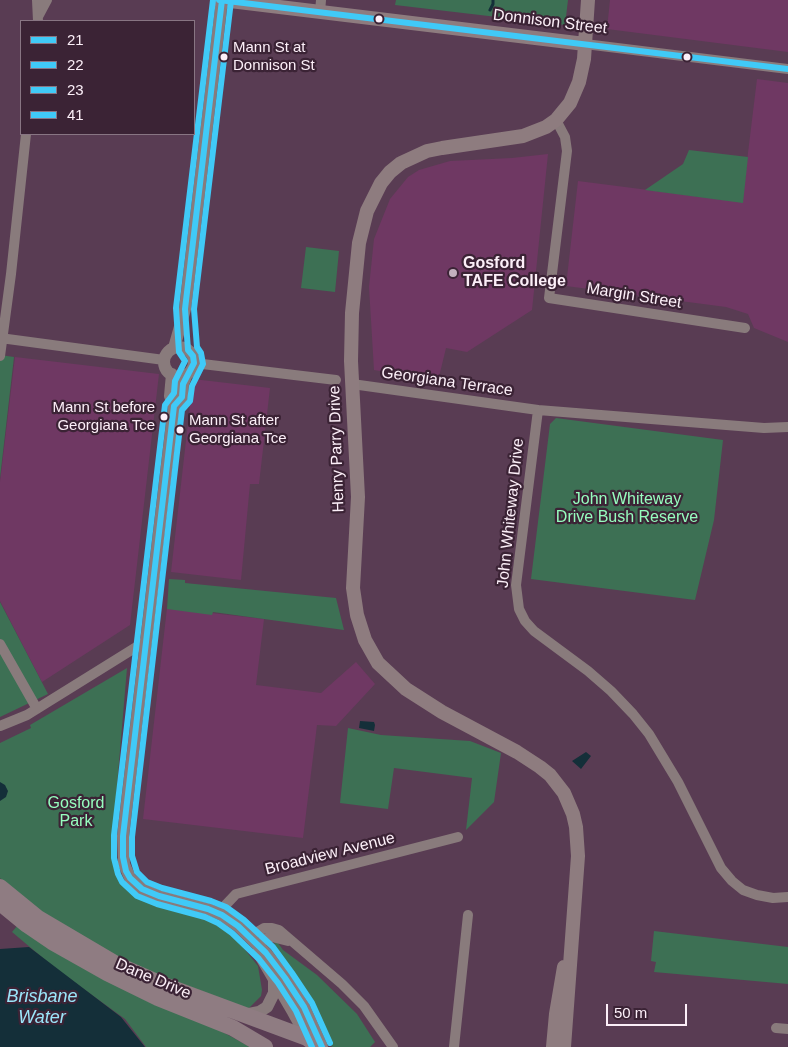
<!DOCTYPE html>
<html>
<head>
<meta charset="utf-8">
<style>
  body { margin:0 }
  #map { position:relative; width:788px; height:1047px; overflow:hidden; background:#593c53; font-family:Arial,sans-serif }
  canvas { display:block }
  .legend { position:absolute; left:20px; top:20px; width:175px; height:115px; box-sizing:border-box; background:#3b2335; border:1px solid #887583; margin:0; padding:6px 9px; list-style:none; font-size:15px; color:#fceff8 }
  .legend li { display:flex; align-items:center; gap:10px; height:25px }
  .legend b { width:25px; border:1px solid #887583 }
  .scale { position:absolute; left:606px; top:1004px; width:81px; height:22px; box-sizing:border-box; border:2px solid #fceff8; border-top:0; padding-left:6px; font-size:15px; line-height:18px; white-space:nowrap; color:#fceff8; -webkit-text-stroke:4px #3b2335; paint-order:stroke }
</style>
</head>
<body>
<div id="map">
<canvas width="788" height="1047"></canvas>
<ul class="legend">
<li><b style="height:6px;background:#40caf7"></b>21</li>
<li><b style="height:6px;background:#40caf7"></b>22</li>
<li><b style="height:6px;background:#40caf7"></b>23</li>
<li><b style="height:6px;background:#40caf7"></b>41</li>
</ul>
<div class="scale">50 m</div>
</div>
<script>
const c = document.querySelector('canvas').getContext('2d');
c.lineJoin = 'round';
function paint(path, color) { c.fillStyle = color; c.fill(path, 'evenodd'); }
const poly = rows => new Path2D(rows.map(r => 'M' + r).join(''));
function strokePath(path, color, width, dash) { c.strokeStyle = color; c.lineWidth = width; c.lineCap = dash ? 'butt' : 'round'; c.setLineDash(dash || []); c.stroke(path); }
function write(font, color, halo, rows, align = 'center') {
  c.font = font + ' Arial,sans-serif'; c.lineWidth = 4.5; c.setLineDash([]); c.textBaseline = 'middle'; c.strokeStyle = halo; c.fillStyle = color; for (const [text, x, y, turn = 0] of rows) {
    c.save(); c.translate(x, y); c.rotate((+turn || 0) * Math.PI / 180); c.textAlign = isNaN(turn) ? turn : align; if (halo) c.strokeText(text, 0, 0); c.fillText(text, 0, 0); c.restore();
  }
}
const built = poly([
  [610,0,788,0,788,52,607,29],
  [757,79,788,83,788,342,754,328,748,314,726,307,566,286,578,181,742,202],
  [548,154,532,310,467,352,446,348,438,381,374,370,369,287,374,239,390,199,408,177,419,170,450,161,512,158],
  [15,357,159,374,130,625,42,682,0,601,0,482],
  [193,379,270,388,259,484,250,484,241,580,171,572],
  [167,608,264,619,256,685,321,693,356,662,375,684,336,726,317,725,303,838,143,819]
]);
const green = poly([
  [396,0,568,0,565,25,395,5],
  [689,150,748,157,743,203,645,190,683,164],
  [306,247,339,251,335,292,301,288],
  [0,355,14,357,0,478],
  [556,418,723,440,714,520,695,600,531,579,550,424],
  [169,579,185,580,185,583,336,598,344,630,213,612,212,615,167,609],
  [0,602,48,694,0,717],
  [127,668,111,856,121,880,136,891,152,901,209,918,223,924,238,941,258,966,262,990,261,996,248,1009,116,958,49,918,8,887,0,878,0,743,31,728,30,725],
  [348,728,381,735,470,741,501,753,494,802,466,830,472,778,394,768,388,809,340,803],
  [17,926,232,1037,250,1047,146,1047,125,1019,56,969,12,932],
  [654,931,788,947,788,984,654,972,656,962,651,961],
  [274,942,278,943,283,950,317,975,357,1014,375,1042,370,1047,332,1047,314,1007,315,1004,297,976,275,947]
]);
const water = poly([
  [360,721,374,722,375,725,374,731,359,728],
  [586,752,591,756,581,769,572,761],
  [0,782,5,785,8,791,6,797,0,801],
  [29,947,121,1017,145,1047,0,1047,0,949]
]);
const stream = poly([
  [490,10,493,4,493,0]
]);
const minor = poly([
  [37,0,38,21],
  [320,12,321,0],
  [39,15,47,0],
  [585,44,788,69],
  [556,120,565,137,567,151,549,298,745,328],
  [0,338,164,360],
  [0,356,11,274,26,134],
  [194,363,336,380],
  [352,384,538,410],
  [788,427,764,428,538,410,516,585,519,609,525,621,534,631,588,671,611,691,633,714,649,734,678,782,721,868,732,881,743,890,757,895,773,898,788,897],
  [0,644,37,709],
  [0,726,27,715,146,641],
  [218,913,236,894,458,837],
  [249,937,264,928,272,928,279,930,342,984,364,1006,393,1047],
  [257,945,267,938,272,937,288,941],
  [776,1028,788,1029],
  [454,1047,468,915]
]);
const tertiary = poly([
  '164 362a15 15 0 1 1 30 0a15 15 0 1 1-30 0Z',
  [174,348,185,309,222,0],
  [172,374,170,396,174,406],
  [187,374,183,384,182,397,174,406,123,836,124,864,130,878,142,889,159,896,208,909,222,915,238,926,266,953,285,978,304,1007,322,1047],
  [258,952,293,1012,309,1041],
  [244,1015,259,1012,267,1007,274,993,274,980]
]);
const secondary = poly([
  [222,0,585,44],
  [553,1047,556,1014,564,967],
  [564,1047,578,856,576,827,573,814,564,793,550,775,540,767,517,752,442,712,406,689,378,663,365,640,357,615,353,588,358,497,351,361,352,313,359,243,367,211,381,183,390,172,401,163,427,151,442,148,523,136,546,127,556,120,570,103,579,82,584,59,588,0]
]);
const primary = poly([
  [219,0,222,0]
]);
const trunk = poly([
  [0,887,38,918,116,964,164,985,307,1038,319,1047],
  [0,903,27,925,52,942,107,973,158,998,233,1028,265,1047]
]);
const bus1 = poly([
  [222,0,185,309,188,350,193,356,194,363,183,384,182,397,174,406,123,836,123,857,126,871,130,878,142,889,159,896,208,909,222,915,238,926,266,953,285,978,304,1007,322,1047]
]);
const bus2 = poly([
  [213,0,176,308,179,352,185,361,175,381,174,393,165,405,114,835,114,858,118,874,122,882,137,896,157,904,205,917,218,923,232,933,259,959,278,983,296,1011,312,1047]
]);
const bus3 = poly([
  [231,1,194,309,197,347,201,353,203,364,192,386,190,401,182,410,132,837,132,856,137,872,147,882,162,888,211,901,226,907,244,920,273,947,292,973,312,1003,330,1043]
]);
const bus4 = poly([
  [219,0,788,69]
]);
const markers = [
  [379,19,4.5,"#fceff8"],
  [224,57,4.5,"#fceff8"],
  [687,57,4.5,"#fceff8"],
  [453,273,5,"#c3b0be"],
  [164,417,4.5,"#fceff8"],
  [180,430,4.5,"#fceff8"]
];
const busNames = [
  ["Mann St at",233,48],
  ["Donnison St",233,66],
  ["Mann St before",155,408,"right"],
  ["Georgiana Tce",155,426,"right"],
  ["Mann St after",189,421],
  ["Georgiana Tce",189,439]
];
const streetNames = [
  ["Donnison Street",550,22,7],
  ["Margin Street",634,296,9],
  ["Georgiana Terrace",447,382,8],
  ["Henry Parry Drive",337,449,-92],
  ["John Whiteway Drive",511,513,-84],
  ["Broadview Avenue",330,854,-14],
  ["Dane Drive",153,979,23]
];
const poiNames = [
  ["Gosford",463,264],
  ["TAFE College",463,282]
];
const parkNames = [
  ["John Whiteway",627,500],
  ["Drive Bush Reserve",627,518],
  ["Gosford",76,804],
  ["Park",76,822]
];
const waterNames = [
  ["Brisbane",42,997],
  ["Water",42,1018]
];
paint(built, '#6f3863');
paint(green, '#3d7054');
paint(water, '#142f39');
strokePath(stream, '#142f39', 3);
strokePath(minor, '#897b7c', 10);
strokePath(tertiary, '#897b7c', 12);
strokePath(secondary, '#8e7c7f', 14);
strokePath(primary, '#8d787e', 15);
strokePath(trunk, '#8f7c82', 16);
strokePath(bus1, '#40caf7', 6);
strokePath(bus2, '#40caf7', 6);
strokePath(bus3, '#40caf7', 6);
strokePath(bus4, '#40caf7', 6);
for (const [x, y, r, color] of markers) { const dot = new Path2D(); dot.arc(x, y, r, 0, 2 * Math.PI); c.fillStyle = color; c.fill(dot); strokePath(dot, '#3b2335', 2); }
write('15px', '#fceff8', '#3b2335', busNames, 'left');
write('16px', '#fceff8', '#3b2335', streetNames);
write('bold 16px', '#fceff8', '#3b2335', poiNames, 'left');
write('16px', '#96fdbe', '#3b2335', parkNames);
write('italic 18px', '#9be5f9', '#3b2335', waterNames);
</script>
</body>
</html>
